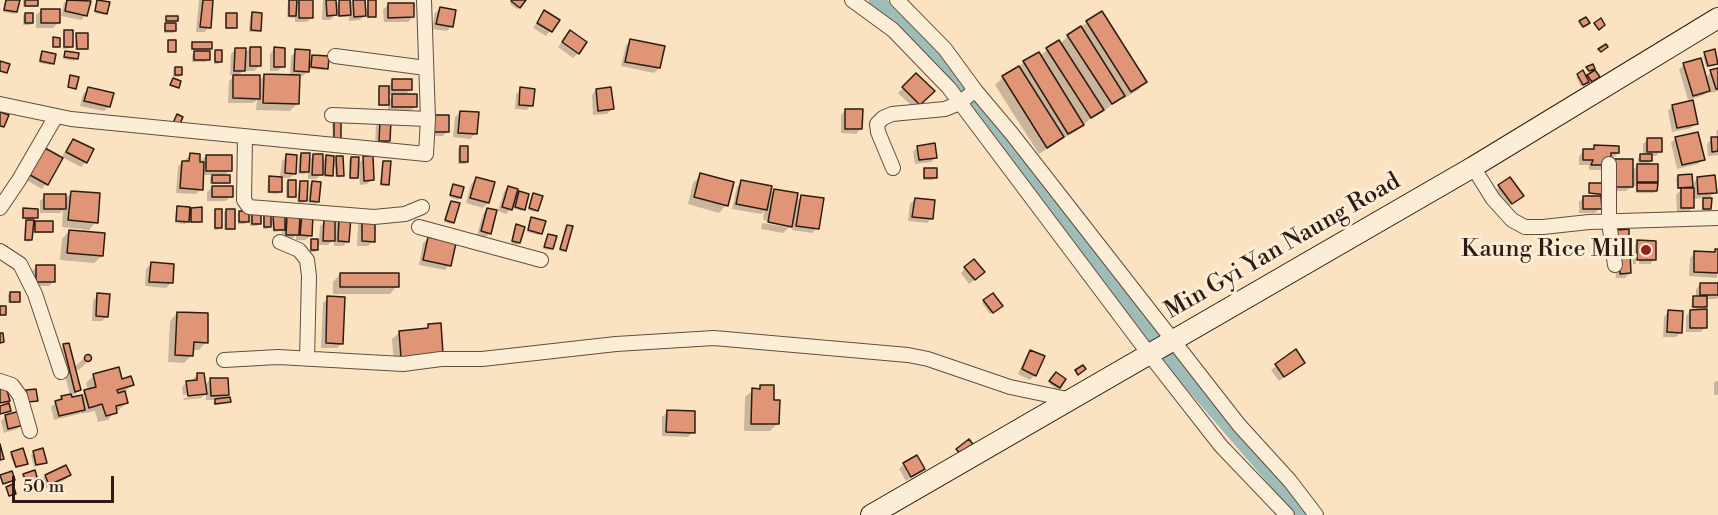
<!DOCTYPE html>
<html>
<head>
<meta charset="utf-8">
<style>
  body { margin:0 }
  #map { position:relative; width:1718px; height:515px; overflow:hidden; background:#fbe3c2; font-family:"Libre Bodoni",serif }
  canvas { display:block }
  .scale { position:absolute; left:12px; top:476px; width:102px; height:27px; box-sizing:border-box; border:3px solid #2d1c12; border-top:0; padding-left:8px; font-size:18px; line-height:21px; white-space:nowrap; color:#2d1c12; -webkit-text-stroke:4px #fcedd7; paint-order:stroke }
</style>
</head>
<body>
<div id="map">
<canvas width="1718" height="515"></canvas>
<div class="scale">50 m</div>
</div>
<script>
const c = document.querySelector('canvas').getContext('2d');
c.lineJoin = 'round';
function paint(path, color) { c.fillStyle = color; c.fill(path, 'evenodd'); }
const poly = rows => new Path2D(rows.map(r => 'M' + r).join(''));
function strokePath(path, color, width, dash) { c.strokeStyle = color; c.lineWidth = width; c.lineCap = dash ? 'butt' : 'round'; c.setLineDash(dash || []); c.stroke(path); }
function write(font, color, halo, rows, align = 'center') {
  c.font = font + ' "Libre Bodoni",serif'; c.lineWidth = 6; c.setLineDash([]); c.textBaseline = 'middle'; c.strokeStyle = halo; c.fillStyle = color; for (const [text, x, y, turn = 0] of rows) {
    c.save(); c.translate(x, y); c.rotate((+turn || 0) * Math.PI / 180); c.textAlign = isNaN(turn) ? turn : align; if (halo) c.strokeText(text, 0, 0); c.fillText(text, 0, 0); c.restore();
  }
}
const shadow = poly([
  [5,0,18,0,16,12,14,14,3,12],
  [23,0,37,0,37,5,35,7,23,7],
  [66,0,79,0,89,2,86,15,81,20,61,16,64,3],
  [199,0,212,0,209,28,204,32,196,32],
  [288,0,312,0,312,17,307,22,295,22,295,18,287,17],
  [323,0,335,0,335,6,339,2,364,0,364,8,367,8,367,0,375,0,375,16,373,18,367,18,367,13,360,20,349,21,349,17,338,17,337,13,330,20,322,20],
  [513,0,523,0,524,1,517,9,510,4],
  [98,1,106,13,104,15,94,13,96,3],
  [388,5,413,17,408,22,384,22,383,10],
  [440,8,451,27,447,31,432,29,435,13],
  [41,11,58,23,53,28,36,28,36,15],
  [545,12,558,20,546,36,533,28],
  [253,13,260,30,258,32,249,32,250,16],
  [1101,13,1145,82,1138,90,1123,99,1122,97,1104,111,1102,109,1075,132,1060,140,1039,154,995,85,1003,77,1018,68,1024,62,1040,56,1047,50,1060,44,1068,36],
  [25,14,32,23,30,25,23,25,23,16],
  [227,15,235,27,233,29,225,29,225,17],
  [167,18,177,20,172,25,175,31,173,33,164,33,164,27,169,22,165,22],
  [65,32,72,46,70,48,63,49,63,34],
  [77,34,87,48,84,50,75,50,75,36],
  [566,37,578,53,573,58,558,47],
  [631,40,659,68,654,73,621,66,626,45],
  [193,43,211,48,206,53,208,59,206,62,192,62,192,55,197,50,191,50,191,45],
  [250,48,259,66,254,71,246,71,246,68,237,77,259,81,265,75,290,76,291,56,296,51,308,62,313,57,326,68,324,70,308,69,308,71,303,76,298,76,297,104,290,111,256,110,257,100,253,103,228,103,229,81,235,75,230,75,231,54,236,49,244,54],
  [274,49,283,66,278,71,270,71,270,54],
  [42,52,53,63,51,65,39,63,40,54],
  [65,52,76,59,74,61,63,59],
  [216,52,220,62,218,64,214,64,214,54],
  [1705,54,1717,63,1715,65,1706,67,1703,56],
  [1684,65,1705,78,1711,72,1718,70,1718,91,1711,93,1710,89,1704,95,1688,100,1679,69],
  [175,68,181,75,179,77,173,77,173,70],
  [916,75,932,91,915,109,898,93],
  [1578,75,1586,78,1588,76,1596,79,1589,83,1588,81,1581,86,1576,77],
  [393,80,410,90,404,96,415,107,410,111,388,111,388,104,386,106,378,106,378,89,380,87,388,87],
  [388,95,394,95,388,101],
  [88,89,109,107,104,111,80,106,83,94],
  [521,89,531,105,527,110,515,109,516,94],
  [596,90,612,109,607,114,593,115,592,95],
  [1672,106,1696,123,1691,128,1672,132,1668,111],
  [846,110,861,129,856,134,841,133,841,115],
  [460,112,475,134,470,139,453,137,455,117],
  [334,122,339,139,333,141,332,124],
  [381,122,389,141,384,146,375,145,376,126],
  [428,122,448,131,443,136,428,136],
  [1718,129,1718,155,1708,156,1707,144,1712,139,1717,139,1716,131],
  [1676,138,1703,159,1698,164,1677,169,1671,143],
  [1648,139,1660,151,1656,156,1650,156,1651,161,1646,166,1656,181,1653,185,1656,191,1654,193,1636,193,1636,186,1632,186,1626,191,1609,191,1605,170,1589,170,1589,165,1579,165,1579,156,1584,151,1590,151,1595,146,1618,153,1613,158,1609,158,1631,172,1640,163,1638,163,1638,158,1643,156,1643,144],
  [73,141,86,162,81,167,62,157,68,145],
  [460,147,467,162,465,164,458,164,458,149],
  [918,147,936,157,931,162,915,164,913,152],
  [41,154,61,159,46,184,42,189,26,180],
  [301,154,308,161,314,155,322,162,326,157,332,162,336,158,342,175,340,177,335,177,335,167,332,167,332,175,330,177,324,177,324,172,316,179,308,179,308,171,305,174,298,174,299,156],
  [190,155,198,164,206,156,230,170,224,176,228,182,226,184,210,184,210,178,214,175,202,175,201,189,196,194,176,193,178,167,182,162,185,163,185,160],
  [287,156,295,173,290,178,281,178,280,191,278,194,267,193,268,180,270,178,280,178,282,161],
  [351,158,357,165,364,158,372,180,367,184,360,185,359,175,355,179,349,179,349,160],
  [384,162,388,184,386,186,380,186,382,164],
  [925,169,935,178,933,180,923,180,923,171],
  [701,175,726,205,719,213,688,204,693,183],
  [1678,176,1692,185,1698,178,1715,192,1710,197,1710,208,1708,211,1702,210,1702,201,1706,198,1693,199,1693,207,1688,212,1677,212,1676,195,1682,189,1677,189,1676,178],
  [476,179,488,203,483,208,466,203,471,184],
  [1509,179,1517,200,1506,208,1494,191],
  [288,181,295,196,293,198,286,198,286,183],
  [301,182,306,201,303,203,297,202,299,184],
  [312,182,317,202,315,204,308,203,310,184],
  [741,182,768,196,774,191,795,203,802,196,817,228,812,233,792,230,794,223,783,233,761,229,762,223,787,227,787,224,763,220,764,211,761,214,732,209,737,187],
  [453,186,460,197,458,200,449,197],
  [508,187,514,199,520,193,524,209,522,211,512,208,506,214,498,211,504,192],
  [212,188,231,196,226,201,207,201,207,192],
  [71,193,96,222,89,230,62,227,63,210,60,213,40,213,40,201,45,196,65,199],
  [534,195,537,210,535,212,528,210],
  [1587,195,1604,196,1600,196,1600,208,1595,213,1579,213,1579,202,1584,197,1587,197],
  [915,199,932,218,927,223,908,221,910,204],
  [451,202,453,222,451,224,444,222,449,204],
  [178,208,188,212,191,209,201,221,199,223,189,223,189,219,185,224,175,223,176,210],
  [487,209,490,233,485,238,477,235,483,214],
  [24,210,37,217,32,219,32,226,35,222,51,231,49,233,31,233,31,240,29,242,24,241,25,223,28,219,22,219,22,212],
  [216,210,220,228,218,230,214,230,214,212],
  [226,210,234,228,232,230,224,230,224,212],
  [240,212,247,222,245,224,238,224,238,214],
  [253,212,259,224,257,226,250,226,250,214],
  [265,215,270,221,274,217,284,220,287,216,298,220,302,216,310,236,305,240,296,240,296,235,292,239,282,239,282,231,273,232,272,224,268,229,263,229,263,217],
  [340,218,348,241,343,246,334,246,334,239,328,245,317,245,317,250,315,252,310,252,310,242,312,240,319,240,320,226,325,221,334,225],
  [363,219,373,241,368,246,357,246,358,224],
  [532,219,541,233,539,235,527,232],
  [517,226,519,243,517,245,511,243,515,228],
  [567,226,565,250,563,252,559,251,565,228],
  [69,231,102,256,94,263,60,260,62,239],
  [1627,231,1630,273,1625,278,1616,278,1613,236],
  [548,236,552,248,550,250,543,249],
  [428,239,450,265,445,270,419,265,423,243],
  [1638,242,1655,259,1650,264,1639,264,1639,245,1636,245,1636,264,1633,264,1633,247],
  [1716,250,1718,251,1717,278,1689,276,1690,258,1695,253,1713,253],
  [151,264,171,283,166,288,145,286,146,269],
  [37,266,54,281,49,286,32,286,32,271],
  [965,268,978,277,969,284,961,273],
  [340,274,397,286,390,294,333,294,333,282],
  [1701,284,1718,285,1718,298,1716,299,1705,299,1705,307,1701,311,1705,327,1701,332,1686,332,1686,316,1690,311,1698,311,1698,309,1691,308,1692,299,1696,297,1696,289],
  [10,293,18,301,16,303,8,303,8,295],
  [98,295,107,316,102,321,92,321,93,300],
  [328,298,342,343,337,348,321,348,323,303],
  [984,301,999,308,990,314,982,303],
  [1668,312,1681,332,1676,337,1663,337,1664,317],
  [177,313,206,342,199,350,192,350,192,355,184,363,168,362,170,321],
  [439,325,394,364,392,339,400,332,425,330,429,326],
  [63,346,79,390,75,394,70,396,71,399,78,398,85,391,88,390,86,383,94,375,132,385,124,393,126,403,119,410,115,411,108,420,98,422,95,411,81,414,81,412,79,414,54,420,51,407,62,397,70,395,59,351],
  [1295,351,1303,363,1279,381,1271,370],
  [1030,352,1035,375,1030,380,1018,374,1026,356],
  [86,356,90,357,89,360,79,370,75,369,76,366],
  [197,375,204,386,210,380,228,395,223,399,229,401,227,403,214,405,213,402,216,400,206,400,206,393,201,398,184,400,183,398,202,396,202,393,183,395,182,387,187,382,193,382,192,380],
  [1054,376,1064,380,1057,389,1049,384],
  [1716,381,1718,381,1718,395,1714,395,1714,383],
  [761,387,772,401,777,424,770,431,744,431,745,397,753,390,757,390],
  [667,412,693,432,688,437,662,436,662,417],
  [6,416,22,425,17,429,4,433,1,421],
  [42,450,45,462,34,467,31,455],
  [12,453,26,463,15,468,10,455],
  [904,464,923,469,919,473,906,481,899,469],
  [66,467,70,475,65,480,44,489,41,481,45,476],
  [24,475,37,481,25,486,22,477]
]);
const canal = poly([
  [876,0,898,19,959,82,1176,365,1305,515]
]);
const building = poly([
  [6,0,20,0,17,12,4,10,6,0],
  [25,0,38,0,38,6,25,6,25,0],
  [67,0,91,1,87,16,65,11,67,0],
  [97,0,110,2,107,14,95,11,97,0],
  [203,0,213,0,211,28,200,27,203,0],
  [289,0,297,0,296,16,289,16,289,0],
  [299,0,313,0,313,18,299,18,299,0],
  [326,0,336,0,337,15,327,16,326,0],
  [339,0,350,0,351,15,339,16,339,0],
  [353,0,365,0,366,16,354,17,353,0],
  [368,0,376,0,376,17,368,17,368,0],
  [512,0,526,0,520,8,511,1,512,0],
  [388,3,414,3,414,17,388,18,388,3],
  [440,7,456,10,453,27,436,24,440,7],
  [41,9,60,9,60,23,41,23,41,9],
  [544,10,560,20,552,32,537,23,544,10],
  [1102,11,1147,82,1131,92,1086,21,1102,11],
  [252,12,262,13,261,31,251,30,252,12],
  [25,13,33,13,33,23,25,23,25,13],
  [226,13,237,13,237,28,226,28,226,13],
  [166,16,178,16,178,21,166,21,166,16],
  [1586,17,1590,23,1583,27,1579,21,1586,17],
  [1601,18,1605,25,1599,30,1594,23,1601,18],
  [165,23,176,23,176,31,165,31,165,23],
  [1081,26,1125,96,1112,104,1067,35,1081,26],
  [64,30,73,30,73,47,64,47,64,30],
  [570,30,587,42,579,54,562,42,570,30],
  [76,33,88,33,88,49,77,49,76,33],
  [53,37,60,38,60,47,53,47,53,37],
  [630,39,665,46,660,68,625,62,630,39],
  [168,40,176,40,176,52,168,52,168,40],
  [1059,40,1104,110,1091,118,1046,48,1059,40],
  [192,42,212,42,212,49,192,49,192,42],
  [1606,44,1608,47,1601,52,1598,49,1606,44],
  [250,47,261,47,261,66,250,66,250,47],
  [274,47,285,48,285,67,274,67,274,47],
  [235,48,246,48,245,71,234,71,235,48],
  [295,49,310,50,309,72,294,71,295,49],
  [1715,49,1718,64,1708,66,1704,52,1715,49],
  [215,50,222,50,222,62,215,62,215,50],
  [42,51,56,54,54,64,40,61,42,51],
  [65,51,79,53,78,59,64,57,65,51],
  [194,51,210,51,210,60,194,60,194,51],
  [1039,52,1084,125,1068,134,1023,61,1039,52],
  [312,55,329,56,328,69,311,67,312,55],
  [1701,58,1710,91,1693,96,1683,63,1701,58],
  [0,61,10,64,7,73,0,71,0,61],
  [1593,64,1595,69,1589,71,1586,67,1593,64],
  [1019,66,1064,137,1047,148,1002,76,1019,66],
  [175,67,182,67,182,75,175,75,175,67],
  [1718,68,1718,89,1716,89,1710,70,1718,68],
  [1583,70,1589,82,1583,85,1577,74,1583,70],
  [1595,70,1600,77,1592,82,1587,75,1595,70],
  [916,73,935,91,920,105,902,87,916,73],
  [264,74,300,75,299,104,263,103,264,74],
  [70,75,79,77,76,89,68,87,70,75],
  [233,75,260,75,260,99,233,98,233,75],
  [173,78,181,81,179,88,170,85,173,78],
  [392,79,412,79,412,90,392,90,392,79],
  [379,86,389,86,389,105,379,105,379,86],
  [88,87,114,93,110,107,84,101,88,87],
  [520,87,535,89,533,106,519,105,520,87],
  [611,87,614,109,598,111,596,89,611,87],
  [392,94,417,94,417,107,392,107,392,94],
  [1693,100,1698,124,1677,128,1672,105,1693,100],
  [845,109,863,109,862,129,845,129,845,109],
  [460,111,479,112,477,134,458,133,460,111],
  [0,112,9,115,4,127,0,126,0,112],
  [177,114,183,117,179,126,173,123,177,114],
  [432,115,449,115,449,132,433,132,432,115],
  [334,120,341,120,341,140,334,140,334,120],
  [380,120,391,120,390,141,379,141,380,120],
  [1698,132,1705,160,1682,165,1675,137,1698,132],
  [1711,137,1718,137,1718,151,1712,152,1711,137],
  [1647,138,1662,138,1662,152,1647,152,1647,138],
  [73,139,94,149,87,163,66,152,73,139],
  [935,143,937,158,919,160,917,146,935,143],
  [1594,145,1619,146,1619,153,1611,153,1611,165,1591,165,1593,160,1583,160,1583,149,1594,149,1594,145],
  [460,146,468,146,468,162,460,162,460,146],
  [45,148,63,158,48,185,30,175,45,148],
  [190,153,200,154,200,162,204,162,203,190,180,188,182,161,189,161,190,153],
  [301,153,310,153,309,172,300,172,301,153],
  [286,154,297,155,296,174,285,173,286,154],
  [313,154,323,154,323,175,312,175,313,154],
  [1640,154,1652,154,1652,161,1640,161,1640,154],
  [206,155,232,155,232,171,206,171,206,155],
  [326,155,334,156,333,176,325,175,326,155],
  [336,156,343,156,344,176,337,176,336,156],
  [363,156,373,156,374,180,364,181,363,156],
  [351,157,359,157,358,178,350,178,351,157],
  [1613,159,1633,159,1633,187,1613,187,1613,159],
  [383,161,391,161,389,185,381,184,383,161],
  [1637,164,1658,164,1658,182,1637,182,1637,164],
  [924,168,937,168,937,178,924,178,924,168],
  [700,173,734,182,728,206,694,197,700,173],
  [1692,174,1693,187,1678,188,1678,175,1692,174],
  [212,175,230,175,230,183,212,183,212,175],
  [1715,175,1717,193,1698,194,1697,177,1715,175],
  [269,176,282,177,282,192,269,192,269,176],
  [476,177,495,182,489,203,470,198,476,177],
  [1510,177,1524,196,1512,204,1498,185,1510,177],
  [288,180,296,180,296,197,288,197,288,180],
  [741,180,772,186,767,210,736,204,741,180],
  [300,181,308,181,307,201,299,201,300,181],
  [312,181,321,182,319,202,310,201,312,181],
  [1589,183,1607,183,1607,195,1589,193,1589,183],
  [1637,183,1658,183,1657,191,1637,191,1637,183],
  [453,184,464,187,461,198,450,195,453,184],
  [212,186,233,186,233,197,212,197,212,186],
  [508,186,518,189,512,210,502,207,508,186],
  [1681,188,1694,188,1694,208,1681,208,1681,188],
  [774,189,798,193,792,227,768,222,774,189],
  [71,191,100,193,98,223,68,220,71,191],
  [519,191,529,194,525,210,515,207,519,191],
  [533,193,543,196,538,211,529,208,533,193],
  [44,194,66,194,66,209,44,209,44,194],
  [801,195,824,198,819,229,796,226,801,195],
  [1583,196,1601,196,1602,209,1583,209,1583,196],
  [915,198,935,200,933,219,912,217,915,198],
  [1703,198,1712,198,1711,209,1703,209,1703,198],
  [451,201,460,203,454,223,445,220,451,201],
  [177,206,190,207,189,222,176,221,177,206],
  [202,207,202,222,191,222,191,208,202,207],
  [23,208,38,209,38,218,23,218,23,208],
  [487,208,497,210,491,234,481,231,487,208],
  [215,209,222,209,222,228,215,228,215,209],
  [226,209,235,209,235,229,226,229,226,209],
  [252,210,261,210,261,224,252,224,252,210],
  [239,211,249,211,249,222,239,222,239,211],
  [264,213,271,213,271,227,264,227,264,213],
  [302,214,313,215,312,236,300,235,302,214],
  [273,215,285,215,285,230,274,230,273,215],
  [287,215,300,215,299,235,286,235,287,215],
  [339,217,351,217,349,242,338,241,339,217],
  [362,217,375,217,375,242,362,241,362,217],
  [531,217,546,221,542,234,528,230,531,217],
  [324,219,335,220,335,241,323,241,324,219],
  [26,220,34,220,32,240,25,240,26,220],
  [35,221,53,221,53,232,35,232,35,221],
  [516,224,525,227,520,243,512,241,516,224],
  [567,225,573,226,566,251,560,249,567,225],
  [1629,229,1629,251,1618,252,1617,230,1629,229],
  [69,230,105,233,103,256,67,253,69,230],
  [548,234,557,236,553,249,544,247,548,234],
  [428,237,456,243,451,266,423,260,428,237],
  [311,239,318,239,318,250,311,250,311,239],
  [1637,240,1656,241,1656,260,1637,260,1637,240],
  [1715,249,1718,249,1718,273,1694,272,1694,251,1715,252,1715,249],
  [1630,252,1631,273,1620,274,1619,253,1630,252],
  [974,259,985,272,975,280,964,267,974,259],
  [151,262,174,264,173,283,149,282,151,262],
  [36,265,55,265,55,282,36,282,36,265],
  [340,273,399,273,399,287,340,287,340,273],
  [1700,283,1718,283,1718,295,1700,295,1700,283],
  [10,292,20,292,20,302,10,302,10,292],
  [97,293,110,294,108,317,96,316,97,293],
  [993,293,1003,306,993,313,983,300,993,293],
  [327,296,345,297,343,344,326,343,327,296],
  [1693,296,1707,296,1707,307,1693,307,1693,296],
  [0,306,6,306,6,315,0,315,0,306],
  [1707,309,1707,328,1690,328,1690,310,1707,309],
  [1668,310,1683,311,1682,333,1667,332,1668,310],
  [177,312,208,313,208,343,194,342,193,356,175,355,177,312],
  [441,323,443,354,401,358,399,331,428,328,428,324,441,323],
  [0,333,3,333,4,342,0,343,0,333],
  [69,343,81,390,75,392,63,344,69,343],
  [1296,349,1305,363,1284,377,1275,364,1296,349],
  [1030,350,1045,356,1036,376,1022,369,1030,350],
  '84.5 358a3.5 3.5 0 1 1 7 0a3.5 3.5 0 1 1-7 0Z',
  [1083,365,1086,369,1078,375,1075,370,1083,365],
  [119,367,122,379,131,376,134,385,117,390,118,393,125,391,128,403,116,406,117,413,106,416,102,404,89,408,84,390,96,387,93,374,119,367],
  [1056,372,1066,379,1060,388,1049,381,1056,372],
  [197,373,204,373,207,394,188,396,186,381,197,380,197,373],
  [210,378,228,378,229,395,211,396,210,378],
  [760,385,774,385,774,400,780,400,779,424,751,424,752,388,760,389,760,385],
  [6,387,10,401,0,403,0,388,6,387],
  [36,389,38,401,28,402,26,390,36,389],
  [71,394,72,397,82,395,85,410,59,416,55,401,62,399,61,396,71,394],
  [230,397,231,402,215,404,215,399,230,397],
  [9,403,11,411,0,414,0,406,9,403],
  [667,410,695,411,695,433,666,432,667,410],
  [20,411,24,425,8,429,5,415,20,411],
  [969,439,975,447,962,456,956,449,969,439],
  [0,444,4,459,0,460,0,444],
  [23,448,28,464,16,467,11,452,23,448],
  [43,448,47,463,36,465,33,451,43,448],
  [917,455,925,469,911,477,903,463,917,455],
  [66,465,71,475,49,485,45,475,66,465],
  [35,470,38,481,27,485,23,474,35,470],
  [12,471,15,480,3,484,0,475,12,471],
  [13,484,16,494,9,496,6,487,13,484]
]);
const street = poly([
  [852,0,893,30,949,88,1149,354,1221,446,1287,515],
  [897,0,945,49,975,90,1012,134,1239,425,1290,481,1316,515],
  [335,56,426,68],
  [0,104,71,119,426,154,428,119,424,0],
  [332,115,428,119],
  [245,136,244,200,249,207,374,217,405,214,422,207],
  [1609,164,1609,222,1615,265],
  [1473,167,1493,199,1512,220,1525,227,1543,227,1589,222,1718,218],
  [893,168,878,132,877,124,883,118,892,114,945,109,960,103,975,90],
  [0,208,19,180,56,116],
  [419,227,541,260],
  [280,242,299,250,307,260,309,276,307,359],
  [0,251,20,264,35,294,61,372],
  [224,360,278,357,403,364,441,359,482,359,616,344,714,338,908,355,928,359,1010,387,1072,400],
  [0,381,12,385,20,396,30,431]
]);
const secondary = poly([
  [871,515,1473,167,1718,18]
]);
const markers = [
  [1646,250,6,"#8f2418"]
];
const streetNames = [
  ["Min Gyi Yan Naung Road",1283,247,-30]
];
const poiNames = [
  ["Kaung Rice Mill",1634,250]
];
paint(shadow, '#0003');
strokePath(canal, '#9fbdb8', 15);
paint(building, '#df9576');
strokePath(building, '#2d1c12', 1.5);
strokePath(street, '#604e3e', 16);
strokePath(secondary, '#2d1c12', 22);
strokePath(street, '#fcedd7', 14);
strokePath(secondary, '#fcedd7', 20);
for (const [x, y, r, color] of markers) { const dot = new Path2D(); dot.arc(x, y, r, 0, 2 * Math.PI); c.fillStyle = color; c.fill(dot); strokePath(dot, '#fcedd7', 2); }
write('24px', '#2d1c12', '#fcedd7', streetNames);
write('24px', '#2d1c12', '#fcedd7', poiNames, 'right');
</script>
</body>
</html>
